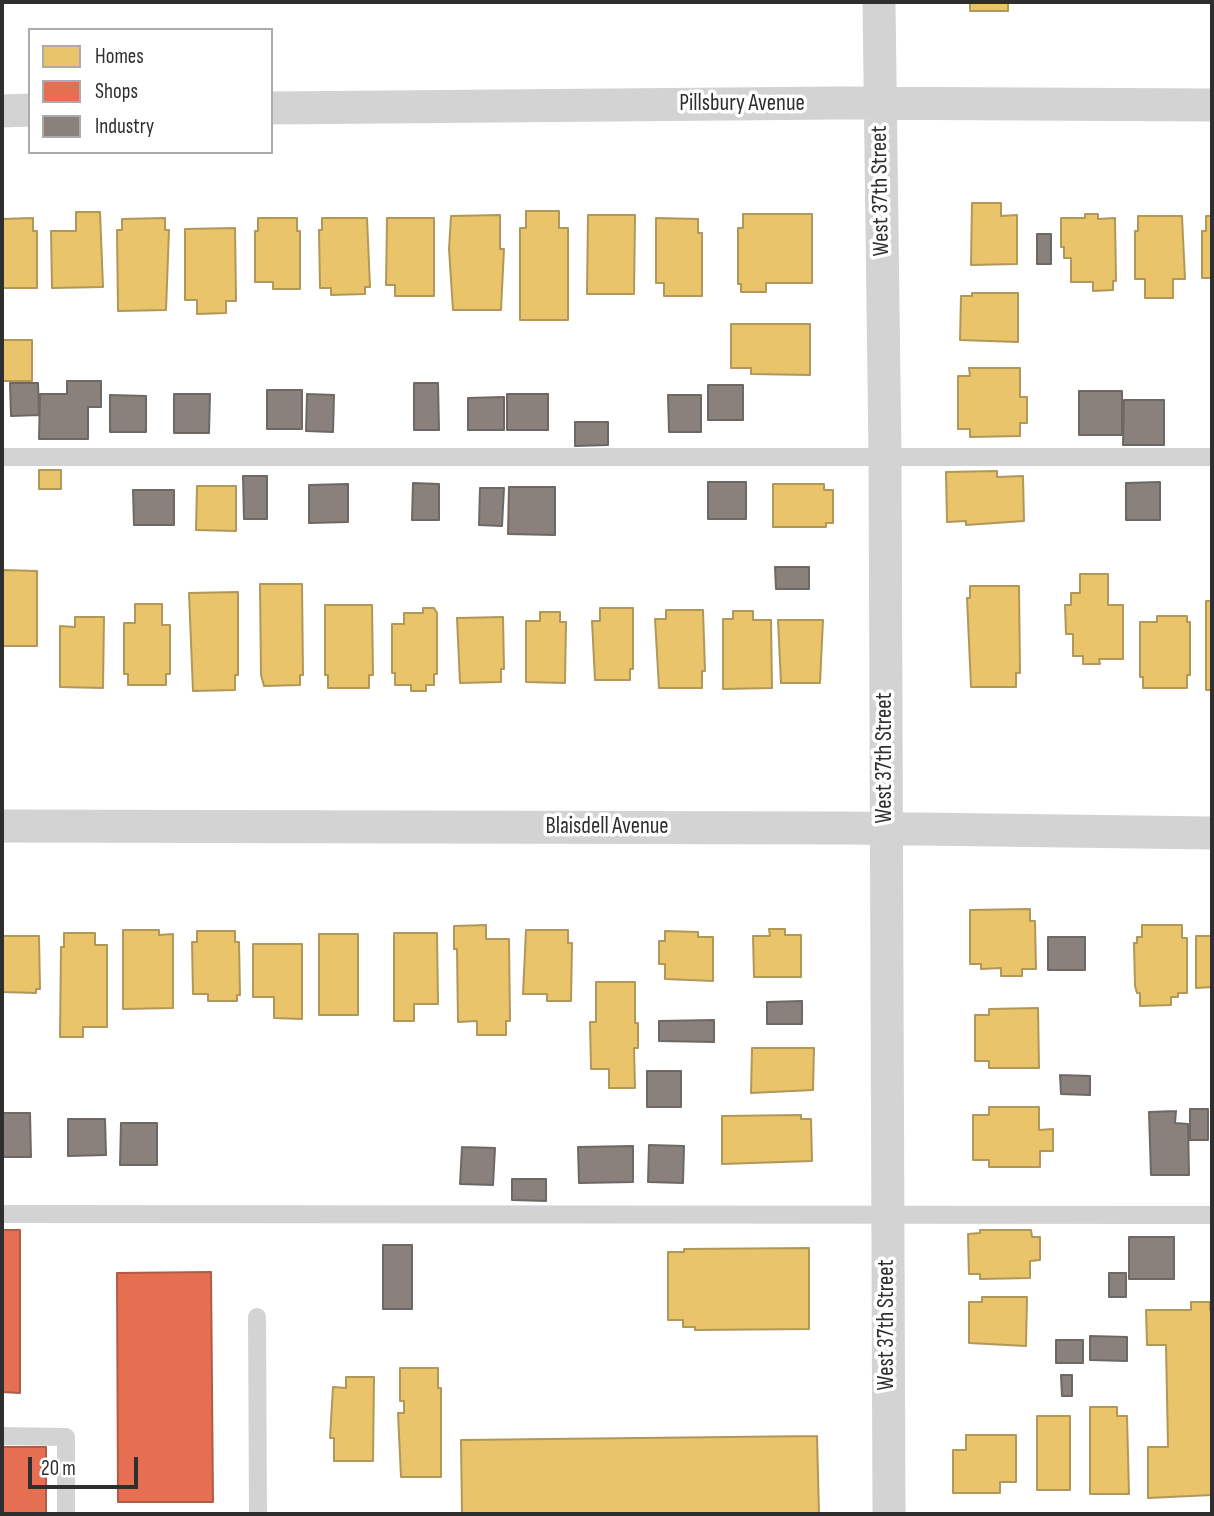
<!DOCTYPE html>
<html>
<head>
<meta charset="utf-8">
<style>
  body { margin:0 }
  #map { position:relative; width:1214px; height:1516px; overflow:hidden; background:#fff; font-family:"Sofia Sans Condensed",sans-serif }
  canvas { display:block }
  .frame { position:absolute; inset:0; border:4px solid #2e2e2e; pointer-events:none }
  .legend { position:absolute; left:28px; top:28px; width:245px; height:126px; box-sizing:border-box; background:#fff; border:2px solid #ababab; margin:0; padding:9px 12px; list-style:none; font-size:21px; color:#2e2e2e }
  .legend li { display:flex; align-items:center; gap:14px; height:35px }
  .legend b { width:35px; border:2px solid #ababab }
  .scale { position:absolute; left:28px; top:1457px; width:110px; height:32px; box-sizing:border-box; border:4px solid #2e2e2e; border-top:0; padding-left:9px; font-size:21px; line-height:24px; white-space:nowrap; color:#2e2e2e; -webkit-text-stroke:5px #fff; paint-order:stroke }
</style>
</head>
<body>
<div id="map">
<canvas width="1214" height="1516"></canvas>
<div class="frame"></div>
<ul class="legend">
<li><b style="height:19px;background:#e9c46a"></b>Homes</li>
<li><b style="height:19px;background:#e76f51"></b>Shops</li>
<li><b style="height:19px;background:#8a817c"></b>Industry</li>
</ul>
<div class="scale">20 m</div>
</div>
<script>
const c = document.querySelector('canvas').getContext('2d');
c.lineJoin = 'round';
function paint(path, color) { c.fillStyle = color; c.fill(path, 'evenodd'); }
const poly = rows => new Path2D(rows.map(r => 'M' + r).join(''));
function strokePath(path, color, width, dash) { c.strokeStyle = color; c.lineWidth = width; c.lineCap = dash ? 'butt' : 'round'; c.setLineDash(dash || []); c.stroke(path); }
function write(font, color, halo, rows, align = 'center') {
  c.font = font + ' "Sofia Sans Condensed",sans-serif'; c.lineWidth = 7; c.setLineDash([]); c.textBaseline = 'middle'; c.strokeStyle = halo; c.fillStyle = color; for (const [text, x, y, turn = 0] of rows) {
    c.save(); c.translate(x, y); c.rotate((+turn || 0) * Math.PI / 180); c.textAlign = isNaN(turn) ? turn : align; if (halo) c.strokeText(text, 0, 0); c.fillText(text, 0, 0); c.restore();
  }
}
const homes = poly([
  [970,2,1008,2,1008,11,970,11,970,2],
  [972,203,1001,203,1001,216,1017,215,1017,264,971,265,972,203],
  [526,211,559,211,559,228,568,228,568,320,520,320,520,228,526,228,526,211],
  [76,212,100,212,103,287,52,288,51,231,76,231,76,212],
  [743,214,812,214,812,283,766,283,766,292,741,292,741,284,738,284,738,228,743,228,743,214],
  [1085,214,1098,214,1098,219,1115,218,1116,281,1113,281,1113,290,1093,291,1093,282,1071,282,1071,258,1064,258,1064,247,1061,247,1061,218,1085,218,1085,214],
  [500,215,500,249,504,249,501,310,453,310,449,249,451,216,500,215],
  [588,215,635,215,634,294,587,294,588,215],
  [1138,216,1182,216,1185,279,1173,279,1173,298,1145,298,1145,279,1135,279,1135,231,1138,231,1138,216],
  [1206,216,1212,216,1212,278,1202,278,1202,231,1206,231,1206,216],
  [33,218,33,231,37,231,37,288,2,288,2,219,33,218],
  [165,218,165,230,169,230,166,310,118,311,117,230,122,230,122,219,165,218],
  [258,218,297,218,297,231,300,231,300,289,273,289,273,282,255,282,255,231,258,231,258,218],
  [322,218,367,218,370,287,365,287,365,294,331,295,331,288,320,288,319,230,322,230,322,218],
  [387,218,434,218,434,296,395,296,395,285,386,285,387,218],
  [656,218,698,219,698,233,702,233,702,296,664,296,664,283,656,283,656,218],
  [235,228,236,301,226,301,226,313,197,314,197,300,185,300,185,229,235,228],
  [972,293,1018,293,1018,342,960,340,961,296,972,296,972,293],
  [731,324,810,324,810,375,751,374,751,368,731,368,731,324],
  [2,340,32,340,32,381,2,381,2,340],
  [969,368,1020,368,1020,397,1027,397,1027,423,1020,423,1020,436,970,437,970,429,958,429,958,376,970,376,969,368],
  [39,470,61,470,61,489,39,489,39,470],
  [997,471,997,477,1023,476,1024,521,966,525,966,521,947,522,946,472,997,471],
  [773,484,824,484,824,490,833,490,833,523,826,523,826,527,773,527,773,484],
  [197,486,236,486,236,531,196,530,197,486],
  [3,570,37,571,37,646,2,646,3,570],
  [1080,574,1108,574,1108,605,1123,605,1123,659,1099,659,1100,664,1083,664,1083,656,1073,656,1073,634,1066,634,1065,605,1071,605,1071,593,1080,593,1080,574],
  [260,584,302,584,303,675,300,675,300,685,264,686,261,675,260,584],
  [970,586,1019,586,1020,673,1016,673,1016,687,971,687,967,598,970,598,970,586],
  [238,592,238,675,235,675,235,690,193,691,189,593,238,592],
  [1206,601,1212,601,1212,690,1206,690,1206,601],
  [135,604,162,604,162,625,170,625,170,674,166,674,166,685,128,685,128,674,124,674,124,623,135,623,135,604],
  [325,605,372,605,373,675,369,675,369,688,328,688,328,675,325,675,325,605],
  [423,608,434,608,437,613,437,674,434,674,434,685,426,685,426,691,411,691,411,685,395,685,395,673,392,673,392,624,404,624,404,613,423,613,423,608],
  [600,608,633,608,633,669,630,669,630,680,595,680,592,621,600,621,600,608],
  [666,610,703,610,705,671,702,671,702,688,659,688,655,619,666,619,666,610],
  [733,611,753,611,753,620,771,620,772,688,723,689,723,619,733,619,733,611],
  [540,612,560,612,560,622,566,622,565,683,526,682,526,621,540,621,540,612],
  [1157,616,1187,616,1187,622,1190,622,1190,675,1187,675,1187,688,1143,688,1143,677,1140,677,1140,622,1157,622,1157,616],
  [75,617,104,617,103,688,60,687,60,626,75,627,75,617],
  [503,617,504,669,501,669,501,682,460,683,457,618,503,617],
  [778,620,823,620,820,683,781,683,778,620],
  [1030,909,1030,921,1035,921,1036,969,1022,969,1022,976,1001,976,1001,968,981,969,981,964,970,964,970,910,1030,909],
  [486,925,486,939,509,939,510,1021,506,1021,506,1035,477,1035,477,1021,458,1022,457,949,454,949,454,926,486,925],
  [1142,925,1182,925,1182,938,1187,938,1187,993,1178,993,1178,997,1171,997,1171,1005,1140,1006,1140,993,1137,993,1135,986,1134,943,1137,943,1137,937,1142,937,1142,925],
  [769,929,785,929,785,935,801,935,801,977,754,977,753,936,770,936,769,929],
  [123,930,159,930,159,935,173,934,173,1008,123,1009,123,930],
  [526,930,568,930,568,943,572,943,571,1001,547,1001,547,994,523,994,526,930],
  [197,931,235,931,235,942,239,942,240,995,237,995,237,1001,208,1001,208,994,193,994,192,942,197,942,197,931],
  [665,931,698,932,698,937,713,937,713,981,665,979,665,964,659,964,659,941,665,941,665,931],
  [64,933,95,933,95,945,107,945,107,1027,83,1027,83,1037,60,1037,61,947,64,947,64,933],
  [394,933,437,933,438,1004,414,1004,414,1021,394,1021,394,933],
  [319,934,358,934,358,1015,319,1015,319,934],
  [2,936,39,936,40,989,36,989,36,993,2,992,2,936],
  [1196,936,1212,936,1212,987,1196,988,1196,936],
  [253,944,302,944,302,1019,274,1018,274,997,253,997,253,944],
  [596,982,635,982,635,1023,638,1023,638,1048,634,1048,635,1088,609,1088,609,1069,591,1069,590,1022,596,1022,596,982],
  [1038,1008,1039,1068,989,1068,989,1061,975,1061,975,1015,989,1015,989,1009,1038,1008],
  [752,1048,814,1048,813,1090,751,1093,752,1048],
  [989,1107,1039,1107,1039,1130,1053,1129,1053,1151,1040,1151,1040,1167,989,1167,989,1160,973,1160,973,1115,989,1115,989,1107],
  [801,1115,801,1119,811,1119,812,1161,722,1164,722,1116,801,1115],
  [980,1230,1031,1230,1032,1237,1040,1237,1040,1260,1030,1261,1030,1278,980,1279,980,1274,969,1274,968,1234,980,1233,980,1230],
  [809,1248,809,1329,695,1330,695,1327,683,1327,683,1320,668,1320,668,1252,684,1252,684,1249,809,1248],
  [982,1297,1027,1297,1026,1346,969,1343,969,1302,982,1302,982,1297],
  [1191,1302,1210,1302,1210,1310,1212,1310,1212,1495,1148,1498,1148,1447,1168,1447,1166,1345,1147,1345,1146,1310,1191,1310,1191,1302],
  [400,1368,438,1368,438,1388,441,1388,441,1477,401,1477,398,1413,404,1413,404,1401,400,1401,400,1368],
  [346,1377,374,1377,373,1461,334,1461,334,1438,330,1438,333,1387,346,1388,346,1377],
  [1090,1407,1117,1407,1117,1416,1127,1416,1129,1494,1090,1494,1090,1407],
  [1037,1416,1070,1416,1070,1490,1037,1490,1037,1416],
  [966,1435,1016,1435,1016,1482,1000,1482,1000,1493,953,1493,953,1450,966,1450,966,1435],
  [817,1436,819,1514,462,1514,461,1440,817,1436]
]);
const shops = poly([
  [2,1230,20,1230,20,1393,2,1392,2,1230],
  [211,1272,213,1502,118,1502,117,1273,211,1272],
  [2,1447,46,1447,46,1514,2,1514,2,1447]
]);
const industry = poly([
  [1037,234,1051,234,1051,264,1037,264,1037,234],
  [67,381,101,381,101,407,88,407,88,439,39,439,40,394,67,394,67,381],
  [10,383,38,383,39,415,11,416,10,383],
  [414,383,438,383,439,430,414,430,414,383],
  [708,385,743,385,743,420,708,420,708,385],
  [267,390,302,390,302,429,267,429,267,390],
  [1079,391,1122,391,1122,435,1079,435,1079,391],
  [174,394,210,394,209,433,174,433,174,394],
  [307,394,334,395,333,432,306,431,307,394],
  [507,394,548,394,548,430,507,430,507,394],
  [110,395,146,396,146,432,110,432,110,395],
  [668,395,701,395,701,432,669,432,668,395],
  [504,397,504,430,468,430,468,398,504,397],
  [1124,400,1164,400,1164,445,1123,445,1124,400],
  [575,422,608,422,608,445,575,446,575,422],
  [243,476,267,476,267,519,244,519,243,476],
  [708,482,746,482,746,519,708,519,708,482],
  [1160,482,1160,520,1126,520,1126,483,1160,482],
  [413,483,439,484,439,520,412,520,413,483],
  [348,484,348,522,309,523,309,485,348,484],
  [509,487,555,487,555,535,508,534,509,487],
  [480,488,504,488,502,526,479,525,480,488],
  [133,490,174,490,174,525,134,525,133,490],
  [775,567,809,567,809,589,776,589,775,567],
  [1048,937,1085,937,1085,970,1048,970,1048,937],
  [802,1001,802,1024,767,1024,767,1002,802,1001],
  [714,1020,714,1042,659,1041,659,1021,714,1020],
  [647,1071,681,1071,681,1107,647,1107,647,1071],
  [1060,1075,1090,1076,1090,1095,1061,1094,1060,1075],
  [1190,1109,1208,1109,1208,1140,1190,1140,1190,1109],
  [1176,1111,1175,1123,1188,1124,1189,1175,1151,1175,1149,1112,1176,1111],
  [2,1113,30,1113,31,1157,2,1157,2,1113],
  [68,1119,105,1119,106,1155,68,1156,68,1119],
  [121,1123,157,1123,157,1165,120,1165,121,1123],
  [649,1145,684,1146,683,1183,648,1182,649,1145],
  [633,1146,633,1182,579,1183,578,1147,633,1146],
  [462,1147,495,1148,493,1185,460,1184,462,1147],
  [512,1179,546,1179,546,1201,512,1200,512,1179],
  [1129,1237,1174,1237,1174,1279,1129,1279,1129,1237],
  [383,1245,412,1245,412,1309,383,1309,383,1245],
  [1109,1273,1126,1273,1126,1297,1109,1297,1109,1273],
  [1090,1336,1127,1337,1127,1361,1090,1360,1090,1336],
  [1056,1340,1083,1340,1083,1363,1056,1363,1056,1340],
  [1061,1375,1072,1375,1072,1396,1062,1396,1061,1375]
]);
const service = poly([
  [2,457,1212,457],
  [2,1214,1212,1215],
  [257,1317,258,1514],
  [2,1436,66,1437,66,1514]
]);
const minor = poly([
  [879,2,885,456,889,1514],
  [271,108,839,103,1212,105],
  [2,111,30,110],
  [2,826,846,828,1212,833]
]);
const streetNames = [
  ["Pillsbury Avenue",742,104],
  ["West 37th Street",881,191,-91],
  ["West 37th Street",885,758,-90],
  ["Blaisdell Avenue",607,827],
  ["West 37th Street",887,1325,-90]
];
paint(homes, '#e9c46a');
strokePath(homes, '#b19758', 2);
paint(shops, '#e76f51');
strokePath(shops, '#b05c46', 2);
paint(industry, '#8a817c');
strokePath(industry, '#6e6865', 2);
strokePath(service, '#d3d3d3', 18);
strokePath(minor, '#d3d3d3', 33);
write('23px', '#2e2e2e', '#fff', streetNames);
</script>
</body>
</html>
